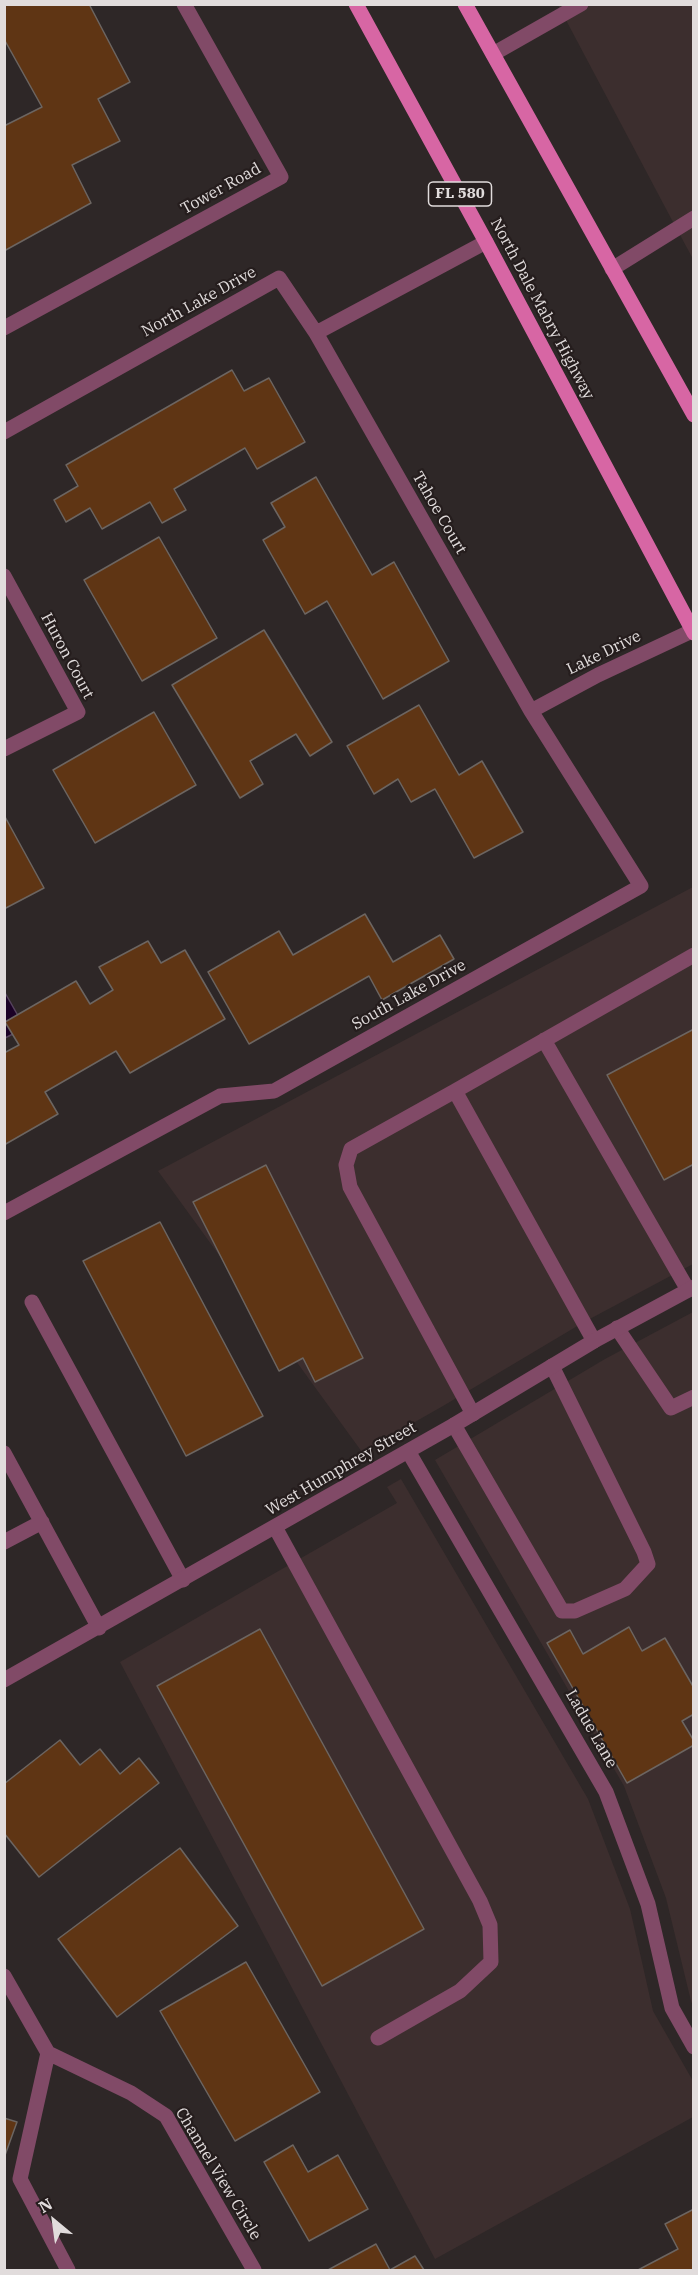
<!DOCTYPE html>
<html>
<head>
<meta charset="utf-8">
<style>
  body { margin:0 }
  #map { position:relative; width:698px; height:2275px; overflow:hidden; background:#2e2727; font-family:"IBM Plex Serif",serif }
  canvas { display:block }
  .frame { position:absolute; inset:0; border:6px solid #e1dcdc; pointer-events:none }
  .north { position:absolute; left:24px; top:2191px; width:60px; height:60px; -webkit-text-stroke:4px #251d1d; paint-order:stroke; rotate:331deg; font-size:16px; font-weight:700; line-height:24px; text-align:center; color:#e1dcdc }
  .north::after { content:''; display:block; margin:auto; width:21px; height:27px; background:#e1dcdc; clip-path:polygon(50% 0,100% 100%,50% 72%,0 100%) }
</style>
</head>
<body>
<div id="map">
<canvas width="698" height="2275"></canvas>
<div class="frame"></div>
<div class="north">N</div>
</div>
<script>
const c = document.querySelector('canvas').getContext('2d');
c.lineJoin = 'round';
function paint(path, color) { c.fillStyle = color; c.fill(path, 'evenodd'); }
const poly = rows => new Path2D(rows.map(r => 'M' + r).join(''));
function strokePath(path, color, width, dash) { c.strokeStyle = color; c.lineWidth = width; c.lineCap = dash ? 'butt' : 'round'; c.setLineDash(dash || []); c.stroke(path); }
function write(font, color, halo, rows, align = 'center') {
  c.font = font + ' "IBM Plex Serif",serif'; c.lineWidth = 4.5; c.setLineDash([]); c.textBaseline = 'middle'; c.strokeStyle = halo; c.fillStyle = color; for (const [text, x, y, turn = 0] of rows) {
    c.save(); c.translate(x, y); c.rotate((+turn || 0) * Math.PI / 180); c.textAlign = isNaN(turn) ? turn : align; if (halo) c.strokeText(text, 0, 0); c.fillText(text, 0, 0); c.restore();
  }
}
const built = poly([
  [558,5,693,5,693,259,673,222],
  [693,887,693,1264,584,1322,443,1406,362,1452,158,1171],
  [693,1312,693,2006,691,2001,666,1898,624,1786,435,1460,605,1359],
  [401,1479,588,1799,630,1909,653,2011,693,2081,693,2117,435,2259,120,1662,397,1503,387,1487]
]);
const water = poly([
  [4,991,25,1028,5,1038,4,1038,4,991]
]);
const building = poly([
  [4,4,89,4,130,82,98,99,120,141,72,165,91,203,4,251,4,126,42,107,4,39,4,4],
  [232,370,244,391,269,378,305,442,257,469,245,448,174,489,186,510,162,523,150,502,102,529,90,508,66,522,54,500,78,486,66,465,232,370],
  [316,477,372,575,394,562,449,661,383,699,327,601,305,614,263,540,285,527,271,503,316,477],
  [159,537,217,638,142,681,84,580,159,537],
  [264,630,332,742,310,756,296,734,250,761,263,784,240,798,172,685,264,630],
  [419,705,459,775,482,761,523,832,474,858,435,789,411,802,398,779,374,794,347,746,419,705],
  [154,712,196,785,95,843,53,770,154,712],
  [4,815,44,888,4,909,4,815],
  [365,914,393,962,440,935,454,959,382,1000,369,976,249,1044,208,972,279,931,293,955,365,914],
  [148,941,161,963,185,950,225,1019,130,1073,116,1051,45,1092,58,1114,4,1145,4,1053,19,1045,5,1022,76,981,90,1004,113,990,99,967,148,941],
  [694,1029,694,1164,664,1180,607,1075,694,1029],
  [266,1165,363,1358,315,1382,303,1358,279,1371,193,1202,266,1165],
  [160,1222,263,1416,186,1456,83,1261,160,1222],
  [629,1627,642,1651,665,1638,694,1688,694,1714,682,1721,694,1741,694,1745,627,1783,547,1643,570,1630,583,1654,629,1627],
  [260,1629,424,1929,322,1986,157,1686,260,1629],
  [60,1740,80,1765,100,1749,120,1774,139,1758,159,1783,39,1877,4,1833,4,1784,60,1740],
  [180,1848,238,1926,117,2017,58,1939,180,1848],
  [246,1962,320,2092,235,2141,160,2011,246,1962],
  [4,2118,17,2122,4,2158,4,2118],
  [293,2145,308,2172,338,2155,368,2209,309,2241,264,2162,293,2145],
  [694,2209,694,2270,638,2270,678,2249,665,2224,694,2209],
  [376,2244,390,2270,415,2256,424,2270,328,2270,376,2244]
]);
const service = poly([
  [493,54,581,4],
  [612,269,694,218],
  [544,1040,688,1290],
  [455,1091,351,1149,346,1165,350,1187,473,1414],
  [32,1302,183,1580],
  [617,1328,671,1408,694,1397],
  [594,1341,455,1091,694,955],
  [454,1425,562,1611,575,1611,625,1589,648,1564,644,1552,552,1366],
  [275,1527,480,1901,490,1925,491,1962,460,1991,378,2038]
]);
const minor = poly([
  [4,328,281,177,184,4],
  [316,333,486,242],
  [4,432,279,278,316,333,531,711,641,886,274,1091,220,1096,4,1213],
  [4,576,78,712,4,749],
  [531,711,598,675,694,630],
  [408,1451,606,1792,648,1904,672,2008,694,2047],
  [4,1453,99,1628],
  [4,1542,42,1522],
  [4,1680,454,1425,594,1341,694,1287],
  [4,1976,48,2053,20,2179,68,2270],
  [48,2053,131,2093,166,2116,254,2270]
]);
const primary = poly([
  [356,4,486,242,694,633],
  [465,4,694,415]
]);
const shields = [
  [460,194,63]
];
const shieldNames = [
  ["FL 580",460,194]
];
const streetNames = [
  ["Tower Road",221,189,-29],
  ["North Lake Drive",199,302,-29],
  ["North Dale Mabry Highway",542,309,62],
  ["Tahoe Court",439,513,60],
  ["Lake Drive",604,653,-26],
  ["Huron Court",67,656,62],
  ["South Lake Drive",409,995,-29],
  ["West Humphrey Street",341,1469,-30],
  ["Ladue Lane",591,1729,60],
  ["Channel View Circle",218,2174,59]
];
paint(built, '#3c2e2e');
paint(water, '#1b0226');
strokePath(water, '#56435d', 1.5);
paint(building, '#5f3514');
strokePath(building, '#6c6561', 1.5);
strokePath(service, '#814a67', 15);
strokePath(minor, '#814a67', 15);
strokePath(primary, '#d766a4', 15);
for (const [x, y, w] of shields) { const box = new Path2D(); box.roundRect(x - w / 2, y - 12, w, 24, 4.5); c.fillStyle = '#251d1d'; c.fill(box); strokePath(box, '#e1dcdc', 1.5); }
write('bold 15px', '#e1dcdc', null, shieldNames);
write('16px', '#e1dcdc', '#251d1d', streetNames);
</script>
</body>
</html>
